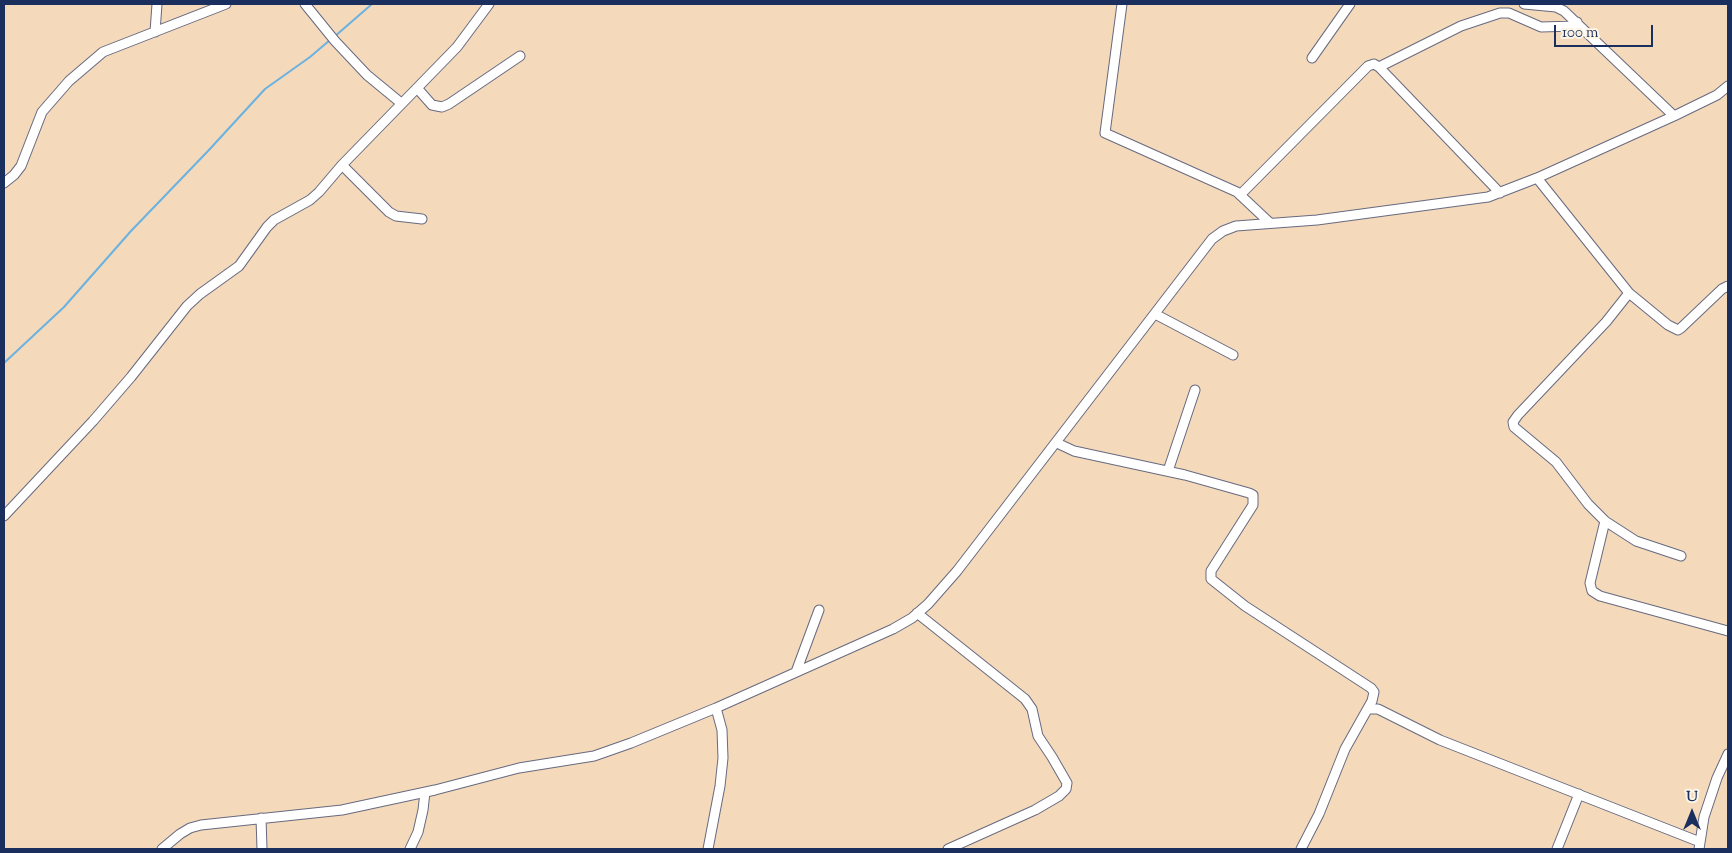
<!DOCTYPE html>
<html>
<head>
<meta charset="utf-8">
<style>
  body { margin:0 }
  #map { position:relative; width:1732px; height:853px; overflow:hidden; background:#f4d9bb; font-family:"Sorts Mill Goudy",serif }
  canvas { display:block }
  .frame { position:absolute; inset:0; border:5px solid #1b2f5e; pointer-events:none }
  .north { position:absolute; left:1667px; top:788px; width:50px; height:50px; -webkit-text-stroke:4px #fcf5e5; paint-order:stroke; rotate:0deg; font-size:14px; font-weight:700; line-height:20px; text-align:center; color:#1b2f5e }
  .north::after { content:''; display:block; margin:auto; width:18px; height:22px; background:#1b2f5e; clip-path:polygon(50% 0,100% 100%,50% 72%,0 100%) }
  .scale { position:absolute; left:1554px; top:25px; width:99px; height:22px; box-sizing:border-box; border:2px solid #1b2f5e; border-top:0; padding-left:6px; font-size:15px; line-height:18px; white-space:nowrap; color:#1b2f5e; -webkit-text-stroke:4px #fcf5e5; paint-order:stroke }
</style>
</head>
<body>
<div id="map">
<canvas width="1732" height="853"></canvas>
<div class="frame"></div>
<div class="north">U</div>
<div class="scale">100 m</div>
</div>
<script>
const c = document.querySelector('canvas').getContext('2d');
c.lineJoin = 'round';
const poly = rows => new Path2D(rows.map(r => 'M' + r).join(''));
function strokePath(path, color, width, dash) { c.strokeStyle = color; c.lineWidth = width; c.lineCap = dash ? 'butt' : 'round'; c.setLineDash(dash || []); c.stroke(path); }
const stream = poly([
  [334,37,372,4],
  [4,363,64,307,131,231,208,151,265,89,310,57,330,40]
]);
const minor = poly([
  [305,4,335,41,367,75,401,103],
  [1122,4,1105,133,1237,192,1270,223],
  [1524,4,1556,7,1564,11,1674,116],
  [155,32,157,4],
  [1312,58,1350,4],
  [1379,67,1461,26,1500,13,1509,13,1541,27,1575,26,1577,22],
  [417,88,432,105,442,107,449,104,520,56],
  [342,165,389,212,396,216,422,219],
  [1537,178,1629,293,1606,322,1518,415,1513,422,1514,427,1556,462,1588,504,1605,521,1636,541,1681,556],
  [4,183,14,175,21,166,42,112,69,81,103,52,226,4],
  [1240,195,1368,66,1374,64,1379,67,1500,193],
  [1629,293,1668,325,1678,330,1681,328,1722,289,1728,286],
  [1155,314,1233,355],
  [1057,443,1074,451,1185,475,1249,493,1253,495,1253,505,1211,571,1211,579,1245,606,1371,688,1374,692,1372,701,1345,749,1319,814,1301,849],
  [1168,471,1195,390],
  [4,516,93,421,131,377,187,306,200,294,239,266,267,227,274,220,310,200,319,192,342,165,457,47,489,4],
  [1605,521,1590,583,1592,591,1600,596,1728,631],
  [917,613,1025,699,1032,709,1038,736,1052,757,1067,783,1066,789,1059,796,1035,810,948,849],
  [796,672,819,610],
  [1368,709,1378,709,1440,740,1700,842],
  [261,818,262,849],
  [162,849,180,834,190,828,201,825,342,810,435,790,519,768,594,756,631,743,716,708,893,629,912,618,928,604,957,571,1212,239,1223,231,1236,226,1317,220,1488,197,1537,178,1674,116,1717,95,1728,86],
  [410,849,418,832,423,810,425,792],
  [708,849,720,786,723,758,722,730,716,708],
  [1557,849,1579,794],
  [1699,849,1704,817,1717,778,1728,754]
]);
strokePath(stream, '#69b2e1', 2);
strokePath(minor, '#676a7f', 11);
strokePath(minor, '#fff', 9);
</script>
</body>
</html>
